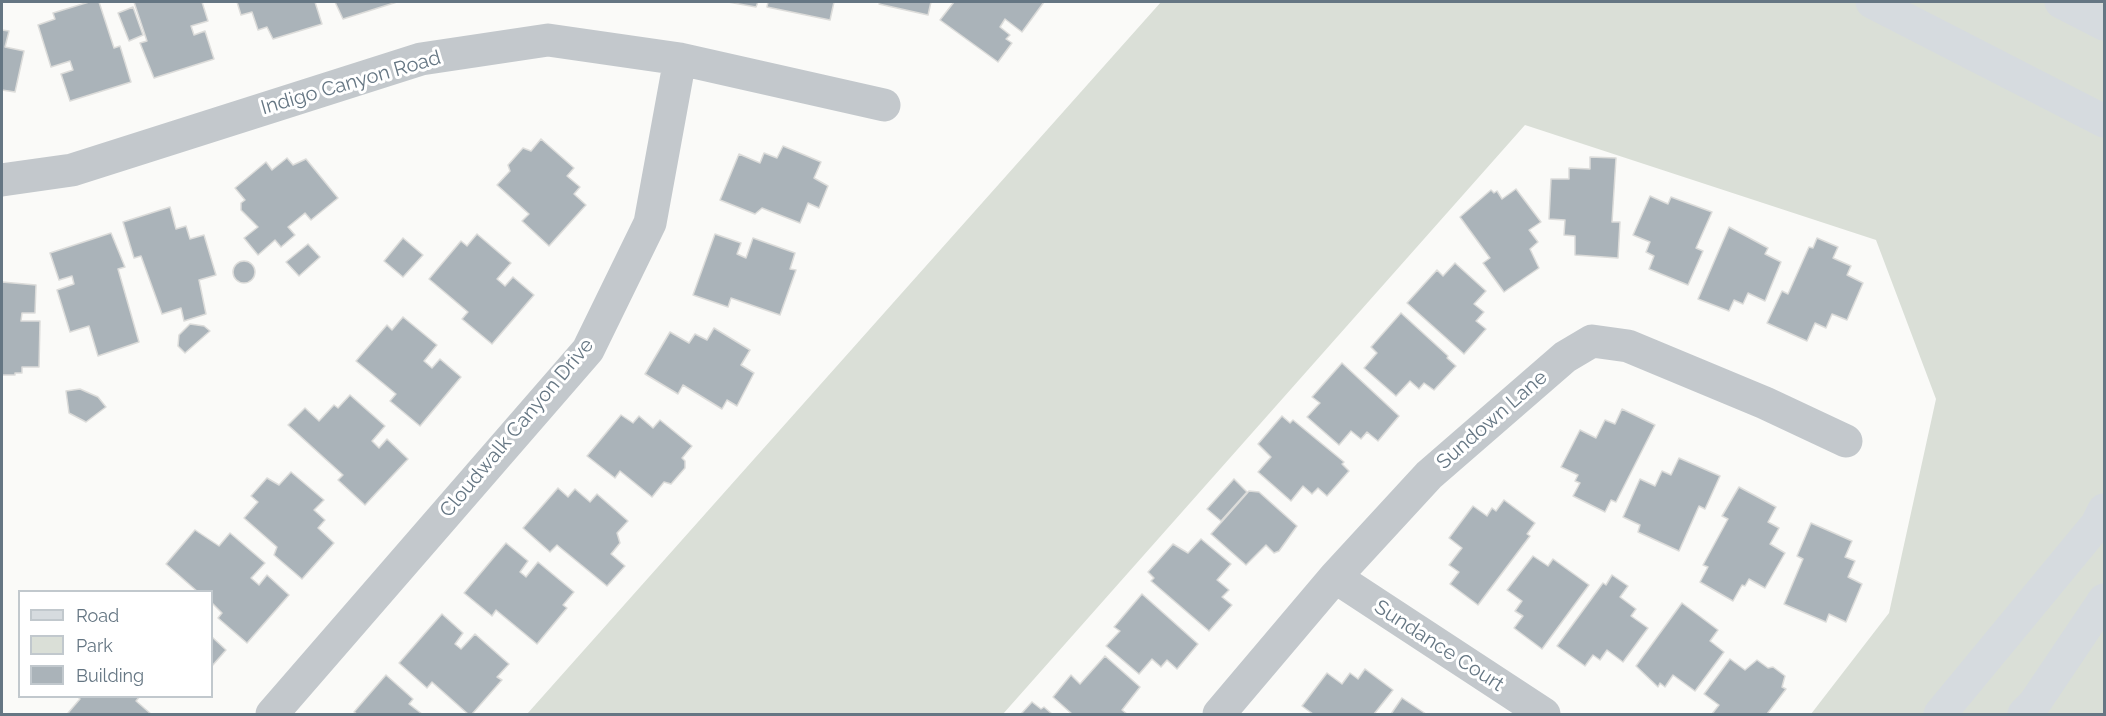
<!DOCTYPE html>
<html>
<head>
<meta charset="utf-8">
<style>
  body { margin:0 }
  #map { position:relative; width:2106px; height:716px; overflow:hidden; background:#fafaf8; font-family:Raleway,sans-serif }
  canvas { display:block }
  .frame { position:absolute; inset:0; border:3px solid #657683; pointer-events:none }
  .legend { position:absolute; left:18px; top:590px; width:195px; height:108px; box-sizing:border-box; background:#fff; border:2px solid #c1c8cd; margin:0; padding:8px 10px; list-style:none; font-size:18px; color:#657683 }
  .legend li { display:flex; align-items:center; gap:12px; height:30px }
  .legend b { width:30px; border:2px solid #c1c8cd }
</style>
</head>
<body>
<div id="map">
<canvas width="2106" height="716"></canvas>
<div class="frame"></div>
<ul class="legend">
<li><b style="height:8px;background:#d6dbdf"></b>Road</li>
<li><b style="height:16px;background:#dadfd7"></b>Park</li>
<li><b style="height:16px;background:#aab3b9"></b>Building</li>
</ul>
</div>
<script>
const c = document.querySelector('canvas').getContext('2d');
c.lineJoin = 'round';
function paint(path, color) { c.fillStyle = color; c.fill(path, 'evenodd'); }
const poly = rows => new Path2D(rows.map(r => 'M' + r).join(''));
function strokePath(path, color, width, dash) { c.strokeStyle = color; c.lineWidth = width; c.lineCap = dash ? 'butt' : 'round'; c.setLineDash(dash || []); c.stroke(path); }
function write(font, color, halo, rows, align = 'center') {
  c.font = font + ' Raleway,sans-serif'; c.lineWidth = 6; c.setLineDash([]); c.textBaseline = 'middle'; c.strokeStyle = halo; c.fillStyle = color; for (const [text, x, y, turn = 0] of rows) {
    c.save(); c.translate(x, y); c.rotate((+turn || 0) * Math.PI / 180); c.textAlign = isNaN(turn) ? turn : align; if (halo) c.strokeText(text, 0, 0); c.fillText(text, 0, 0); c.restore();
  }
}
const green = poly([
  [1161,2,2104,2,2104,714,1811,714,1889,613,1936,399,1876,240,1525,125,1003,714,527,714]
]);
const building = poly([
  [89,2,99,2,114,48,120,46,131,82,70,101,61,74,73,70,70,61,51,67,38,25,55,19,53,13,89,2],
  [134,2,202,2,208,21,191,26,194,35,205,31,214,59,154,78,140,43,147,41,134,2],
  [237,2,315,2,322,24,273,39,267,27,258,30,252,12,241,15,237,2],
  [335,2,397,2,343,19,335,2],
  [728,2,758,2,756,7,728,2],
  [768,2,834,2,830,20,767,7,768,2],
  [880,2,931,2,928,15,879,4,880,2],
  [954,2,1044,2,1022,32,1005,19,1000,27,1010,35,1006,39,1012,43,998,62,940,20,954,2],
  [133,7,143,35,129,41,118,13,133,7],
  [2,30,9,31,5,47,24,51,15,92,2,90,2,30],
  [541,139,574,168,567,176,580,187,574,194,586,205,549,246,522,221,529,214,497,185,510,171,508,165,523,148,531,151,541,139],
  [783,146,821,162,814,178,828,186,819,208,808,203,800,223,762,208,755,214,720,200,739,154,760,163,764,153,777,158,783,146],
  [1590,157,1616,158,1612,222,1620,222,1618,258,1575,255,1575,236,1564,235,1565,220,1549,219,1551,179,1569,179,1569,168,1590,169,1590,157],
  [287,158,293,165,306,159,338,198,311,220,305,213,288,227,295,235,281,247,275,240,258,255,244,238,258,227,241,210,241,203,245,200,235,188,266,162,272,170,287,158],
  [1516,189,1541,222,1529,230,1538,242,1530,249,1539,268,1504,292,1483,263,1490,258,1460,217,1491,190,1494,193,1497,191,1502,199,1516,189],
  [1650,196,1668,204,1671,197,1712,212,1696,248,1703,251,1688,285,1649,269,1654,256,1646,252,1650,242,1633,235,1650,196],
  [170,207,176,229,186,226,190,239,204,235,216,275,199,280,206,314,184,321,181,308,162,314,141,256,134,258,123,222,170,207],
  [1729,227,1768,248,1765,254,1781,262,1765,301,1748,293,1743,304,1734,300,1729,311,1698,299,1729,227],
  [111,233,125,267,118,269,139,342,98,356,89,326,70,332,57,290,74,284,72,276,59,280,50,253,111,233],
  [477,234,511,263,497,279,505,286,513,277,534,295,492,344,462,319,468,312,429,279,461,241,467,246,477,234],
  [715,234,741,243,737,254,746,258,753,238,795,253,790,269,796,270,780,315,731,298,728,307,693,295,715,234],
  [403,238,423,255,403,277,384,261,403,238],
  [1817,238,1838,247,1833,258,1851,266,1847,275,1863,283,1847,320,1832,314,1826,328,1815,323,1807,341,1767,323,1782,291,1788,294,1809,247,1813,248,1817,238],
  [308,244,320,257,299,276,286,262,308,244],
  '233 272a11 11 0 1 1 22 0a11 11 0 1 1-22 0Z',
  [1455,263,1486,291,1474,304,1484,312,1476,321,1486,329,1464,354,1407,303,1437,270,1443,276,1455,263],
  [2,282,36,285,35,313,22,313,21,321,40,321,39,367,22,367,22,373,15,373,15,375,2,375,2,282],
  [1401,313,1448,356,1447,358,1456,366,1434,390,1424,383,1419,389,1410,381,1396,396,1364,368,1377,353,1371,347,1401,313],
  [403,317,437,345,424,361,432,368,440,359,461,377,420,426,390,401,396,394,356,361,387,325,392,330,403,317],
  [190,324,204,326,210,331,185,353,178,346,179,335,190,324],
  [714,328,750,350,741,365,754,373,737,406,727,400,722,409,683,385,678,394,645,374,670,332,689,343,695,334,707,340,714,328],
  [1342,363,1399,416,1378,441,1367,432,1361,439,1351,431,1339,445,1307,417,1320,403,1312,397,1342,363],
  [80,389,98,397,106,407,86,422,69,413,66,391,80,389],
  [350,395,385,426,372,441,379,448,387,439,408,459,365,505,338,480,343,475,288,425,305,408,319,421,334,405,338,408,350,395],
  [1622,409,1655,425,1616,502,1611,500,1605,512,1573,496,1580,483,1575,481,1578,475,1561,467,1580,430,1596,438,1605,420,1615,424,1622,409],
  [621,415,633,423,639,416,653,428,660,420,692,446,682,458,685,461,685,468,671,484,664,482,652,497,620,471,615,478,587,456,621,415],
  [1282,416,1290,423,1293,420,1344,462,1342,464,1349,471,1327,496,1318,488,1312,494,1303,486,1291,501,1258,472,1271,457,1258,444,1282,416],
  [1679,458,1720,476,1705,509,1699,506,1679,551,1638,532,1640,525,1623,517,1640,479,1655,486,1662,471,1671,475,1679,458],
  [291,472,324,500,314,510,325,520,318,528,334,543,302,579,274,555,277,547,244,518,258,502,251,496,267,478,279,485,291,472],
  [1234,479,1247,492,1221,521,1207,509,1234,479],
  [1739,487,1776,507,1768,522,1779,528,1770,544,1785,553,1765,588,1749,579,1745,586,1742,585,1733,601,1700,582,1708,567,1703,565,1728,519,1722,516,1739,487],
  [558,488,568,497,575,489,590,502,597,494,628,521,617,533,620,543,611,554,625,566,607,586,557,545,550,552,523,528,558,488],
  [1249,491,1259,492,1297,526,1279,551,1274,553,1266,545,1246,565,1211,534,1249,491],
  [1504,500,1535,523,1527,534,1530,536,1478,605,1450,584,1459,572,1449,565,1462,548,1449,538,1473,506,1487,516,1492,508,1496,511,1504,500],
  [1811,523,1852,541,1845,557,1855,561,1848,577,1862,584,1846,622,1829,614,1826,622,1784,604,1803,559,1797,556,1811,523],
  [195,530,219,546,230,533,265,563,251,578,259,585,267,575,289,595,247,643,218,618,222,613,212,603,212,592,198,592,166,564,195,530],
  [1201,539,1231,564,1217,580,1229,590,1222,597,1232,605,1209,631,1151,581,1154,578,1148,572,1173,544,1188,553,1201,539],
  [506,543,528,561,520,572,526,577,538,562,574,592,563,605,567,608,537,644,496,610,492,616,464,593,506,543],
  [1533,556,1548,566,1553,559,1589,585,1542,649,1514,628,1523,616,1515,611,1522,601,1507,590,1533,556],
  [1612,575,1628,586,1620,597,1636,609,1631,616,1648,628,1623,662,1607,650,1600,660,1593,655,1585,666,1557,646,1603,583,1606,585,1612,575],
  [1142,594,1198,644,1177,669,1167,660,1161,667,1152,659,1139,674,1106,646,1120,631,1114,627,1142,594],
  [1682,603,1718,630,1710,641,1724,652,1695,691,1673,675,1665,687,1660,683,1658,687,1636,666,1682,603],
  [442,614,463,633,455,644,461,649,475,634,509,664,497,677,502,680,472,714,468,714,432,682,427,688,399,663,442,614],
  [212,637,226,650,212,666,212,637],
  [1105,656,1140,687,1122,710,1127,714,1072,714,1053,697,1071,675,1080,684,1105,656],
  [1730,659,1745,670,1757,660,1768,668,1773,667,1785,676,1782,687,1786,689,1767,714,1712,714,1719,705,1704,694,1730,659],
  [1365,669,1393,690,1374,714,1313,714,1302,706,1327,673,1342,684,1350,673,1358,679,1365,669],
  [386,675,413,699,409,704,422,714,357,714,354,712,386,675],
  [77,696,140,696,136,701,151,714,70,714,68,713,80,699,77,696],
  [1402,698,1426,714,1391,714,1402,698],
  [1032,702,1041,709,1044,707,1052,714,1021,714,1032,702]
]);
const street = poly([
  [2,180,72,170,421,59,548,40,680,59,884,105],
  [1335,577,1544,714],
  [272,714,588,350,650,223,680,59],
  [1219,714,1335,577,1429,475,1565,357,1592,341,1628,346,1765,403,1846,441]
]);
const secondary = poly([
  [1940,714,2097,524,2104,510],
  [2024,714,2034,704,2104,600]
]);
const primary = poly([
  [1872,2,2104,121],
  [2061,2,2104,24]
]);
const streetNames = [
  ["Indigo Canyon Road",351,83,-16],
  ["Sundown Lane",1492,420,-41],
  ["Cloudwalk Canyon Drive",517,428,-50],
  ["Sundance Court",1439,646,33]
];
paint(green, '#dadfd7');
paint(building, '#aab3b9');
strokePath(building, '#dcdcda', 1.5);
strokePath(street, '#c3c8cc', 33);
strokePath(secondary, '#d6dbdf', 33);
strokePath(primary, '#d6dbdf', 33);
write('20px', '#657683', '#fff', streetNames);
</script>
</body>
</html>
